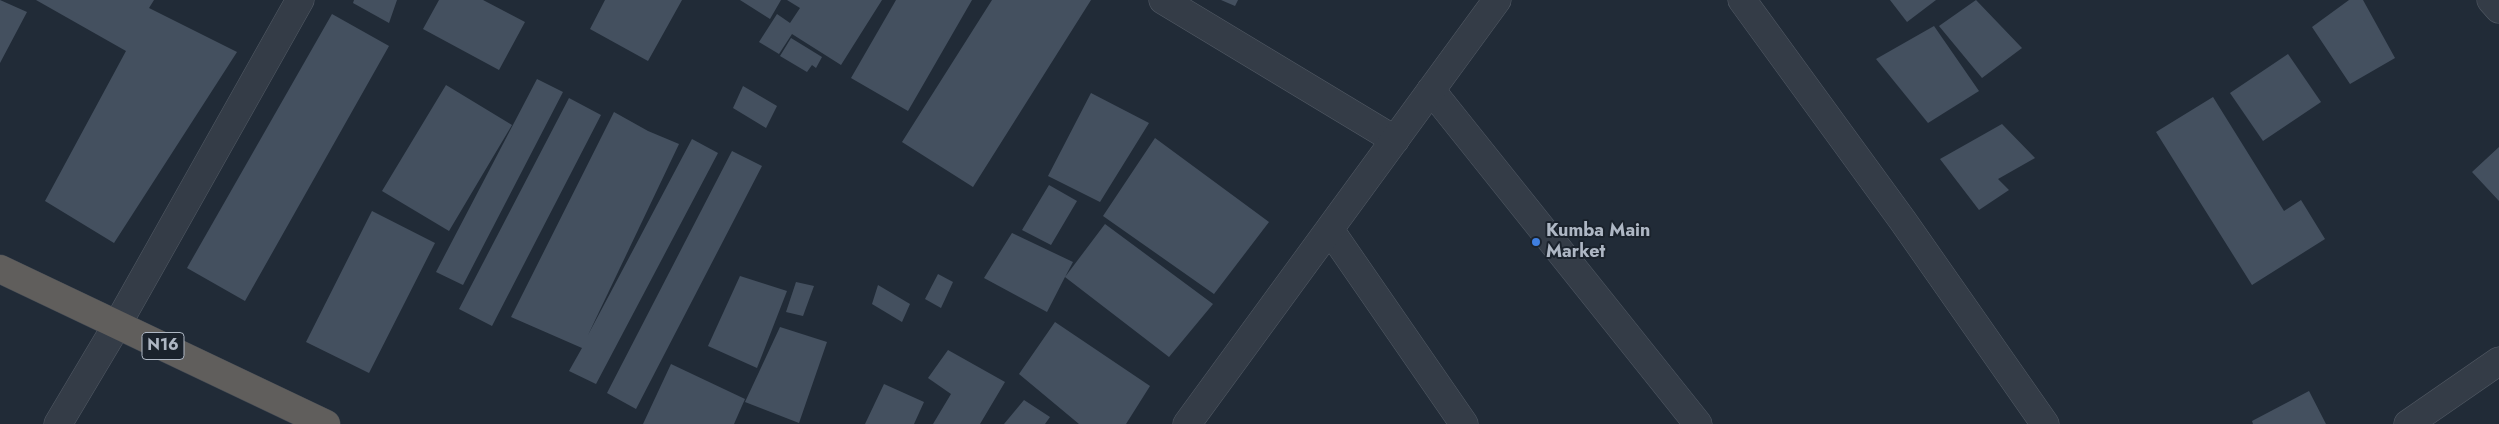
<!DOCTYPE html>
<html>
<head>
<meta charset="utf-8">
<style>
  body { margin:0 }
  canvas { display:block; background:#212b37 }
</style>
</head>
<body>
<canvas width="2499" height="424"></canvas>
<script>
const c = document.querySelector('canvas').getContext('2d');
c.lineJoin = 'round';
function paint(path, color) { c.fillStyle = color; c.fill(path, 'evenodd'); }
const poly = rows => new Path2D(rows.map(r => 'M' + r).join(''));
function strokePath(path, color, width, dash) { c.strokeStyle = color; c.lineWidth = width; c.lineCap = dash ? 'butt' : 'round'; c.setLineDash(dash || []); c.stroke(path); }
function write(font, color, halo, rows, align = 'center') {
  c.font = font + ' Jost,sans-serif'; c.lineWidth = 4; c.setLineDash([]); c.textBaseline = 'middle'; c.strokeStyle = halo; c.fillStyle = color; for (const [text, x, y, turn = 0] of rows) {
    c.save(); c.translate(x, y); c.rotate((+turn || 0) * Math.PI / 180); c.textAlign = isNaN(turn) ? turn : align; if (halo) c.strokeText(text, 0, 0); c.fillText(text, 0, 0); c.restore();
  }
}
const building = poly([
  [0,0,27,12,0,63],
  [36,0,154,0,149,8,237,52,114,243,45,201,126,51],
  [354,0,397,0,389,23,353,3],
  [439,0,483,0,525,22,499,70,423,29],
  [605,0,682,0,648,61,590,29],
  [740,0,781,0,770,19],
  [787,0,882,0,841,65,792,34,779,54,759,42,777,14,790,23,800,8],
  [896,0,972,0,908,111,851,78],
  [992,0,1091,0,973,187,902,142],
  [1221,0,1238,0,1235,6],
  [1890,0,1936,0,1907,22],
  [1976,0,2022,48,1982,78,1939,26],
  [2349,0,2363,0,2395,58,2350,84,2312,27],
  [332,14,389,46,245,301,187,268],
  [1934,26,1979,91,1928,123,1876,59],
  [791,38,822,57,816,68,812,65,807,72,780,56],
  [2288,54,2321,102,2263,141,2230,93],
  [537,79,563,92,463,285,436,272],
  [446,85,512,125,449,231,382,191],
  [743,86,777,106,766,128,733,108],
  [1091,93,1149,123,1100,202,1048,176],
  [2213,97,2284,211,2301,200,2325,239,2252,285,2156,132],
  [569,98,601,115,492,326,459,309],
  [614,112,648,131,679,144,588,335,692,139,718,153,596,384,569,371,582,348,511,317],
  [2002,124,2035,158,1998,179,2009,190,1979,210,1940,159],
  [1155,138,1269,222,1214,294,1103,216],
  [2499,147,2499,201,2472,172],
  [732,151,762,166,636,409,607,393],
  [1049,185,1077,201,1051,245,1022,230],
  [372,211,435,243,369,373,306,342],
  [1105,224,1213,304,1169,357,1065,277,1047,312,984,278,1012,233,1073,262,1065,277],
  [938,274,953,282,941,308,925,299],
  [740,276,787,291,757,368,708,346],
  [796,282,814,286,803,316,786,312],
  [878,285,910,304,902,322,872,304],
  [1055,322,1150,386,1126,424,1079,424,1019,374],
  [780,327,827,342,799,423,745,402],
  [948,350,1005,382,980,424,933,424,951,394,928,378],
  [671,364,745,399,734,424,643,424],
  [884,384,924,402,914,424,865,424],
  [2309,391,2326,424,2253,424,2252,421],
  [1024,400,1050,417,1045,424,1004,424]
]);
const minor = poly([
  [1163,0,1395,140],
  [1742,0,1903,221,2045,424],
  [2491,0,2499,9],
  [1431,90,1698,424],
  [1330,230,1464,424],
  [58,424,117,325,300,0],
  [2408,424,2499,361]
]);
const tertiary = poly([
  [1187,424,1497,0]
]);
const trunk = poly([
  [0,269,326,424]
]);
const markers = [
  [1536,242,5,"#3f7fe0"]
];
const shields = [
  [163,346,42]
];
const shieldNames = [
  ["N16",163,346]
];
const poiNames = [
  ["Kumba Main",1546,232],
  ["Market",1546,253]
];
paint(building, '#44505f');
strokePath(minor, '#525a65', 29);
strokePath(tertiary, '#525a65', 29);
strokePath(trunk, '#3f4752', 29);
strokePath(minor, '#343c47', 28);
strokePath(tertiary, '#343c47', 28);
strokePath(trunk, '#605e5c', 28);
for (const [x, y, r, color] of markers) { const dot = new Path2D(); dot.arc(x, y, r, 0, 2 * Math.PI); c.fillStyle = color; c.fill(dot); strokePath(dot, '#1a222c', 2); }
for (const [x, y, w] of shields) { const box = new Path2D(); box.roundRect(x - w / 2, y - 13.5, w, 27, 4); c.fillStyle = '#1a222c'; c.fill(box); strokePath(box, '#aeb7c4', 1); }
write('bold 16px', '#aeb7c4', null, shieldNames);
write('bold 18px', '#aeb7c4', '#1a222c', poiNames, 'left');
</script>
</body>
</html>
